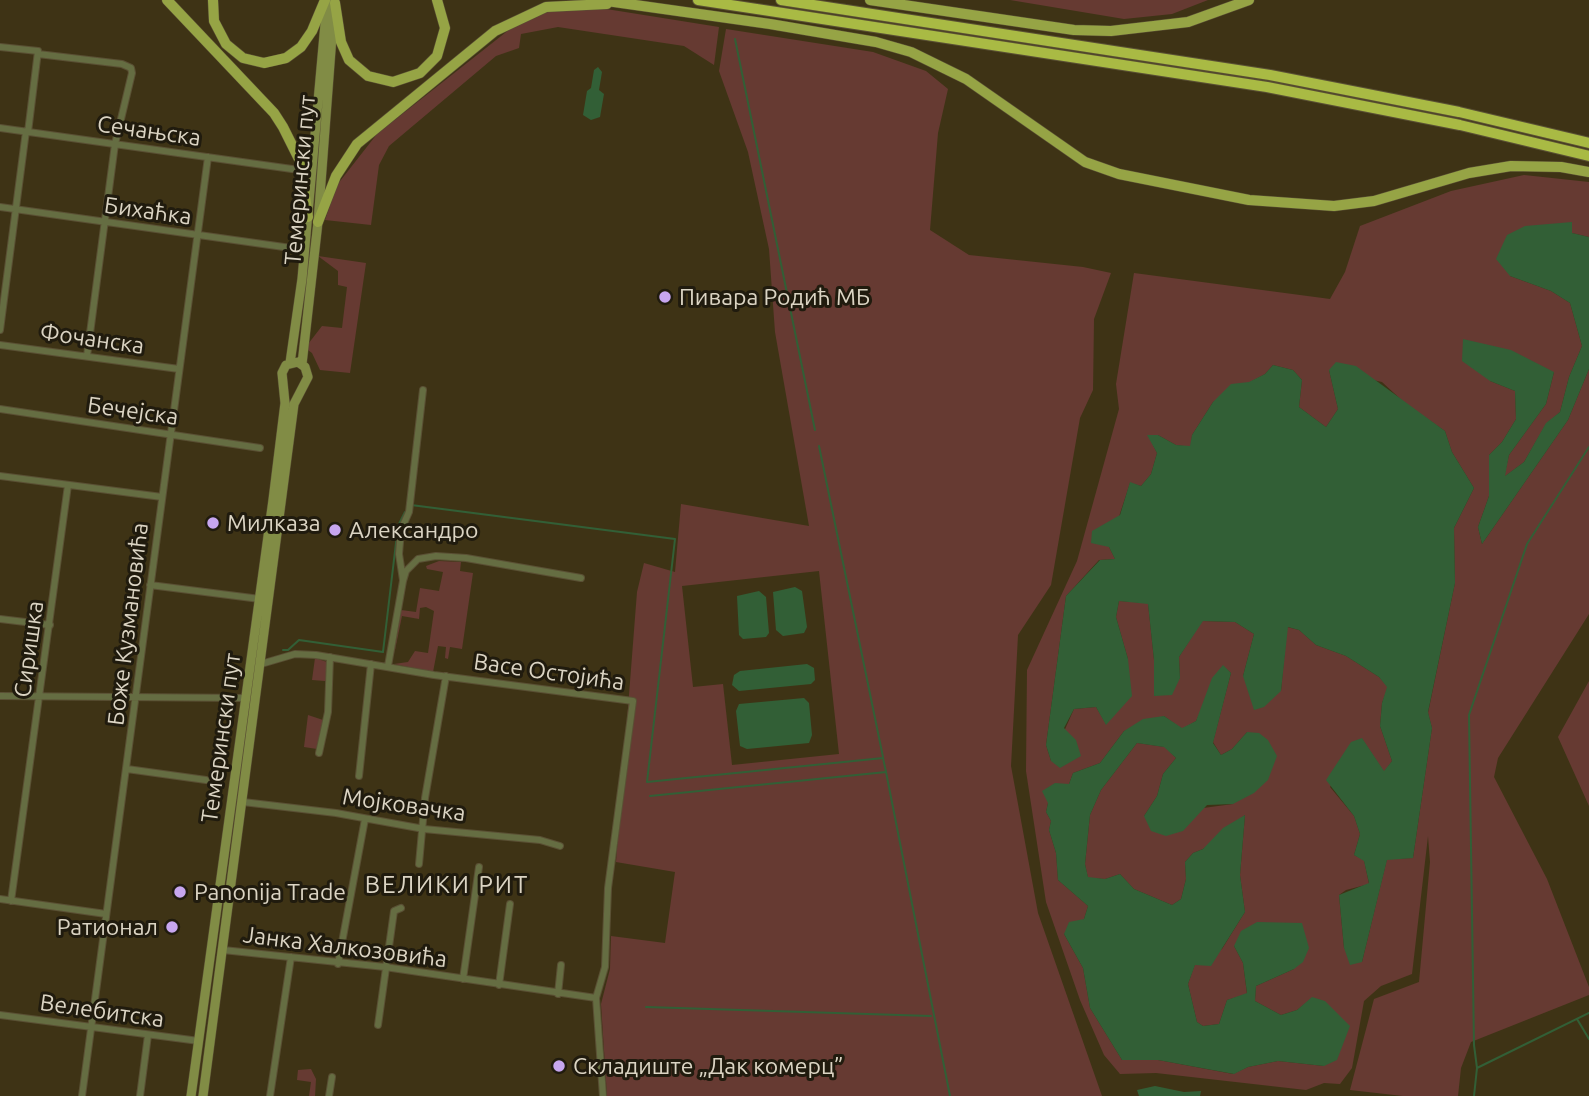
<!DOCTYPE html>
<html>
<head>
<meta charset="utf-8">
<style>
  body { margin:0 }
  canvas { display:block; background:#3e3315 }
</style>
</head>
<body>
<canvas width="1589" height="1096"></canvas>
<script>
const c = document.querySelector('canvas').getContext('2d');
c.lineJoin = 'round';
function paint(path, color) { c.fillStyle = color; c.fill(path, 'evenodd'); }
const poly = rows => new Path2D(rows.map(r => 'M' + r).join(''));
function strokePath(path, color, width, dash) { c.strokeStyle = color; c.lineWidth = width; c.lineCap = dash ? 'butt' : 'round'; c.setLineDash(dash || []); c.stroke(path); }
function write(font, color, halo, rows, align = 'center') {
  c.font = font + ' Ubuntu,sans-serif'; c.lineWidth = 6; c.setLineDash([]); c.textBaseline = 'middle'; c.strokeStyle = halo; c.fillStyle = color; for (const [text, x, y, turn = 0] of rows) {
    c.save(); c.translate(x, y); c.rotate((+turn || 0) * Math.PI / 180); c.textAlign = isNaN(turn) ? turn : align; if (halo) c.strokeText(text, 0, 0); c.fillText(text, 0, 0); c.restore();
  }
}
const green = poly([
  [1010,0,1208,0,1172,14,1124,19],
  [560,8,600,8,719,27,714,65,684,46,558,27,521,34,519,48,496,56,389,146,379,165,371,225,325,220,337,185,377,134,510,29,532,16],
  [726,29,873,52,926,71,948,89,938,133,930,230,969,255,1083,267,1111,273,1094,319,1093,390,1080,418,1051,585,1018,635,1011,766,1038,913,1102,1096,607,1096,601,1004,610,969,611,936,665,943,675,872,616,862,637,592,644,563,675,572,681,504,809,526,775,332,769,249,748,152,719,71],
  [819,571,839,754,732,765,723,684,693,687,682,586],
  [1524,175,1589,182,1589,237,1572,233,1572,222,1510,276,1551,291,1570,303,1582,346,1569,377,1560,412,1546,424,1524,462,1504,477,1509,455,1546,404,1554,372,1490,381,1515,391,1516,419,1502,442,1489,455,1489,496,1478,527,1482,544,1568,420,1589,369,1589,614,1498,758,1494,777,1547,879,1589,987,1589,995,1471,1042,1461,1068,1458,1096,1403,1096,1350,1090,1374,999,1419,982,1430,862,1428,836,1412,974,1381,986,1364,1001,1352,1068,1340,1084,1324,1083,1306,1090,1156,1073,1120,1074,1104,1055,1080,1000,1046,902,1026,771,1027,670,1077,561,1119,409,1116,384,1134,273,1330,299,1345,272,1360,226,1451,191],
  [1273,365,1293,370,1302,380,1299,407,1326,427,1338,409,1329,370,1382,382,1407,405,1445,431,1452,452,1474,488,1454,528,1455,583,1428,713,1432,728,1413,858,1387,859,1362,962,1344,948,1339,895,1346,890,1369,884,1364,860,1354,855,1360,834,1354,816,1330,787,1362,739,1384,772,1392,761,1380,726,1382,703,1388,687,1379,677,1346,656,1316,645,1299,630,1287,627,1281,691,1243,676,1254,634,1235,622,1202,621,1179,657,1180,678,1154,696,1154,660,1148,603,1119,601,1116,617,1128,659,1106,724,1096,707,1074,709,1051,761,1046,745,1066,596,1099,560,1115,559,1109,547,1130,483,1141,486,1151,474,1157,453,1148,435,1158,435,1176,445,1191,447,1192,435,1213,402,1265,374],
  [1223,666,1231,673,1213,742,1221,755,1232,749,1247,732,1233,804,1144,816,1157,796,1163,774,1176,758,1165,747,1137,743,1101,790,1090,815,1085,864,1088,878,1105,879,1120,874,1134,889,1172,905,1181,899,1186,879,1185,862,1193,853,1203,849,1245,815,1240,875,1245,912,1222,949,1195,964,1188,984,1197,1022,1203,1026,1219,1024,1227,1000,1247,994,1243,963,1234,946,1284,923,1302,923,1294,969,1256,986,1255,1001,1281,1015,1297,1010,1312,998,1324,1066,1278,1061,1248,1067,1233,1074,1158,1060,1122,1060,1090,1008,1083,968,1064,934,1084,919,1088,906,1058,880,1056,853,1049,830,1051,821,1046,812,1048,803,1069,784,1073,773,1100,763,1124,731,1164,716,1182,729,1196,721],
  [318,256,366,263,350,373,320,370,312,353,305,348,322,326,342,328,347,287,338,285,338,271],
  [439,561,461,562,460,571,473,573,462,649,450,647,448,659,445,658,446,647,438,646,433,672,394,664,408,662,415,651,428,653,434,611,426,607,420,608,419,619,402,616,394,655,401,610,416,612,420,588,439,591,443,572,427,569,426,566],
  [315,658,327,662,328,680,325,681,312,680],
  [1589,681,1589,806,1558,737],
  [308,715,323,720,317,749,304,747],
  [311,1069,316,1079,315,1096,309,1096,311,1082,297,1080,298,1070]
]);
const water = poly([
  [598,67,602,72,599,90,604,94,600,117,591,120,583,115,587,91,591,88,594,70],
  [1572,222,1572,233,1589,237,1589,369,1568,420,1482,544,1478,527,1489,496,1489,455,1502,442,1516,419,1515,391,1490,381,1462,361,1463,339,1511,350,1554,372,1546,404,1509,455,1505,476,1524,462,1546,423,1560,412,1569,377,1582,346,1570,303,1551,291,1510,276,1496,259,1507,235,1525,226],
  [1336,362,1356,366,1445,431,1452,452,1474,488,1454,528,1455,583,1428,712,1432,728,1413,858,1387,860,1362,962,1350,965,1344,948,1339,895,1369,883,1364,861,1354,855,1360,834,1354,816,1326,780,1351,742,1362,738,1384,771,1392,761,1380,726,1382,703,1387,687,1379,677,1346,656,1316,645,1299,630,1288,627,1281,691,1264,707,1254,710,1243,676,1254,634,1235,622,1203,621,1179,657,1180,678,1172,695,1154,696,1154,660,1148,604,1119,601,1116,617,1128,659,1132,696,1106,725,1096,707,1074,709,1064,728,1076,740,1081,756,1060,768,1051,761,1046,745,1066,596,1100,560,1115,559,1109,547,1091,543,1092,531,1120,515,1130,482,1141,486,1151,474,1157,453,1147,435,1158,435,1176,445,1190,446,1192,435,1213,402,1231,384,1249,382,1265,374,1273,365,1293,370,1302,380,1299,407,1326,427,1338,409,1329,370],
  [795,587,802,591,807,627,804,633,783,636,776,630,773,592],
  [759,591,766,597,769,633,766,637,743,639,739,635,737,596],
  [807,664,814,668,815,680,811,684,739,691,732,685,734,675,740,671],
  [1223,665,1231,673,1213,743,1221,755,1232,749,1247,732,1259,733,1268,740,1277,756,1268,780,1254,793,1233,804,1207,805,1183,831,1166,836,1151,831,1144,816,1157,796,1163,774,1176,758,1164,747,1137,743,1101,790,1090,815,1085,864,1088,877,1105,879,1120,874,1134,889,1172,905,1181,899,1186,879,1185,862,1193,853,1203,849,1223,828,1245,815,1240,875,1245,912,1211,966,1195,965,1188,984,1197,1022,1203,1026,1219,1024,1227,1000,1247,993,1243,963,1234,946,1241,931,1257,922,1302,923,1309,948,1303,962,1294,969,1256,986,1255,1001,1281,1015,1297,1010,1312,997,1325,1001,1350,1026,1337,1060,1324,1066,1278,1061,1248,1067,1234,1074,1158,1060,1122,1060,1090,1008,1083,968,1064,934,1069,922,1084,919,1088,906,1058,880,1056,853,1049,830,1051,821,1046,812,1048,803,1042,791,1055,783,1069,784,1073,773,1100,763,1124,731,1143,719,1164,716,1182,728,1196,721,1212,678],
  [804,698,809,703,812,735,809,743,747,749,740,746,736,711,739,704],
  [1155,1086,1184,1092,1201,1091,1200,1096,1139,1096,1137,1090]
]);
const stream = poly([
  [735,39,815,430],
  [819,446,883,757],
  [411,505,675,539,647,782,883,758,886,772],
  [283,650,288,650,299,640,383,652,398,526,405,512],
  [650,796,886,772,950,1096],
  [646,1007,931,1016],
  [1577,1019,1589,1039],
  [1477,1068,1474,1045,1469,715,1527,544,1589,447],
  [1474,1096,1477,1068,1589,1013]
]);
const street = poly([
  [0,47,38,51,28,132],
  [38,54,122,64,131,68,132,73,115,144,87,356],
  [0,128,292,169],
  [0,207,291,248],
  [0,330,26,131],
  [0,345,179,369],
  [0,409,260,448],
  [0,476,162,497],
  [403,580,399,554,401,530,409,512,423,390],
  [150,585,260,599],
  [0,619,50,625],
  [261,664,295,654,316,655,434,675,633,701,608,888,605,967,596,998,603,1096],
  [388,666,403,581,406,571,418,559,436,556,466,558,581,578],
  [0,696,247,698],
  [319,753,328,712,330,657],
  [127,769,206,780],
  [359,776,371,664],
  [243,802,336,813,424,829,540,840,560,846],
  [419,864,425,798,446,676],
  [0,899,106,914],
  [11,901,68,485],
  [223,950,385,967,596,998],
  [338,964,365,819],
  [463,979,479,867],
  [499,985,510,904],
  [558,994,561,965],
  [0,1015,199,1041],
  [378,1025,394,911,401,908],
  [82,1096,208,157],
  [140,1096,148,1035],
  [270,1096,291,957],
  [329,1096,332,1077]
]);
const secondary = poly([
  [290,363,302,279,327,2],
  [302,364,318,222,334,10],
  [191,1096,273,500,285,403,282,373,286,365,298,362,305,367,308,377,294,404,203,1096]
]);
const primary = poly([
  [167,0,274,113,283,127,300,161,308,217],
  [213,0,214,21,226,44,243,58,264,63,286,58,301,47,312,31,325,0],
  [600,0,770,24,876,42,911,52,966,79,1085,162,1119,174,1249,200,1334,206,1374,201,1469,173,1511,166,1561,167,1589,172],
  [870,0,1074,30,1111,31,1188,22,1249,0],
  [335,3,341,42,349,60,368,76,393,82,420,73,437,56,445,28,437,0],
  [318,222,336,176,357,144,495,31,546,7,607,4]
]);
const highway = poly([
  [698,0,1267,87,1460,125,1589,156],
  [781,0,1270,75,1459,112,1589,143]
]);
const markers = [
  [665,297,7,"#c7a6ef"],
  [213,523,7,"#c7a6ef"],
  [335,530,7,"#c7a6ef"],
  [180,892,7,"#c7a6ef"],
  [172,927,7,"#c7a6ef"],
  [559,1066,7,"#c7a6ef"]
];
const streetNames = [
  ["Сечањска",149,131,8],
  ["Темерински пут",300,180,-85],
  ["Бихаћка",148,211,8],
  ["Фочанска",92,339,8],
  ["Бечејска",133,411,8],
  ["Боже Кузмановића",128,624,-83],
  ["Сиришка",29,649,-82],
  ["Васе Остојића",549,672,8],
  ["Темерински пут",221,738,-82],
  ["Мојковачка",404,805,8],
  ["Јанка Халкозовића",345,947,7],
  ["Велебитска",102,1011,8]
];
const poiNames = [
  ["Пивара Родић МБ",679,297],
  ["Милказа",227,523],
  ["Александро",349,530],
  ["Panonija Trade",194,892],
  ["Ратионал",158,927,"right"],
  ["Складиште „Дак комерц”",573,1066]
];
const neighbourhoodNames = [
  ["ВЕЛИКИ РИТ",447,885]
];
paint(green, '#663a32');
paint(water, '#325f36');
strokePath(stream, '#325f36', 2);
strokePath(street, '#5a5034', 8);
strokePath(secondary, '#5a5034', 10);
strokePath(primary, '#5a5034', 11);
strokePath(highway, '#5a5034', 12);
strokePath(street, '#656d42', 6);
strokePath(secondary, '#818c45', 9);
strokePath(primary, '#96a445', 10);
strokePath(highway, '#a9ba44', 10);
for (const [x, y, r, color] of markers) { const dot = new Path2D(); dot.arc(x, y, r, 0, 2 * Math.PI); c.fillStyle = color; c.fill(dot); strokePath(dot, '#201b0e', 2.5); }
write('23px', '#dbd4c3', '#201b0e', streetNames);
write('23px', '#dbd4c3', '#201b0e', poiNames, 'left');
c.letterSpacing = '2px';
write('24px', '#dbd4c3', '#201b0e', neighbourhoodNames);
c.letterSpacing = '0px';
</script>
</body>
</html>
